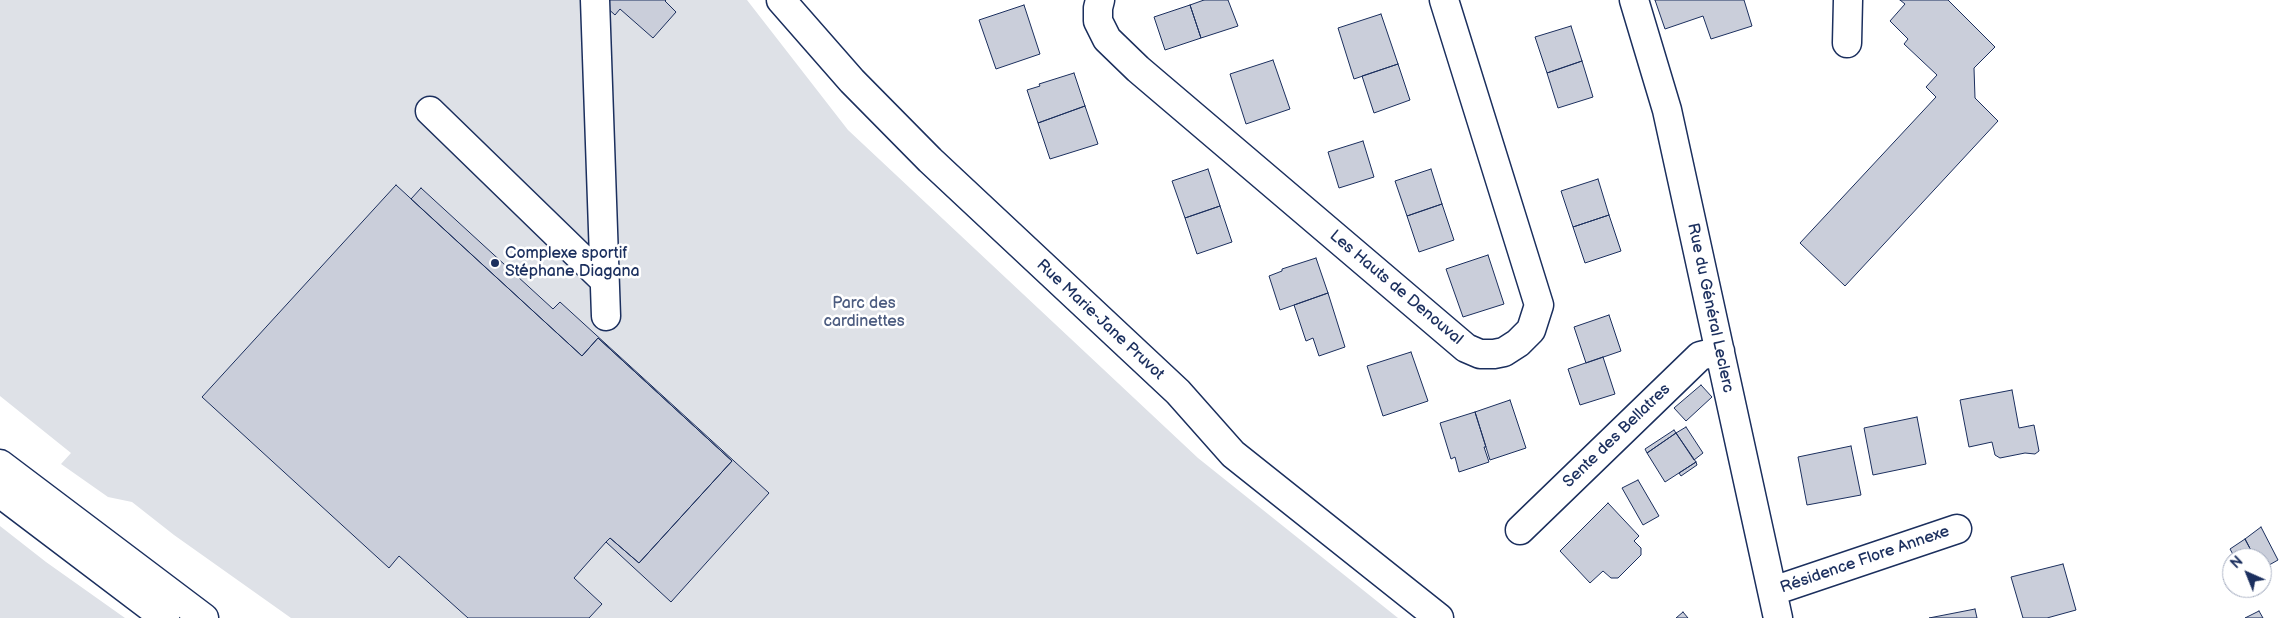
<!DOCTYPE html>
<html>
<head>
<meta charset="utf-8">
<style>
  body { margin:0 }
  #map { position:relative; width:2292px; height:618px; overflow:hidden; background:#fff; font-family:"Balsamiq Sans",sans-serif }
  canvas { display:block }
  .north { position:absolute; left:2222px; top:548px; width:50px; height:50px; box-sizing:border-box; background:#fff; border:1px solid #a4acbf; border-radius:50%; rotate:316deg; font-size:14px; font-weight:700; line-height:20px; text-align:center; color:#1b2f5e }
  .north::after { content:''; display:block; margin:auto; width:18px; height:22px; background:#1b2f5e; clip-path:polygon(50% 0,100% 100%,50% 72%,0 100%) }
</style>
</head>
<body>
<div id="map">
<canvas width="2292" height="618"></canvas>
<div class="north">N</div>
</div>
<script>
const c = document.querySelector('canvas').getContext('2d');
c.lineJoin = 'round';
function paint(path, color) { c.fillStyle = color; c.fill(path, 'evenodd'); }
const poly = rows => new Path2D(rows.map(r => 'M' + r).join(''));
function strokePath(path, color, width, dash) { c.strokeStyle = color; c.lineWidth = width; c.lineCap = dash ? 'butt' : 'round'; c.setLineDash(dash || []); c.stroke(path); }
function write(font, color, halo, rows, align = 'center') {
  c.font = font + ' "Balsamiq Sans",sans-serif'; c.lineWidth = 5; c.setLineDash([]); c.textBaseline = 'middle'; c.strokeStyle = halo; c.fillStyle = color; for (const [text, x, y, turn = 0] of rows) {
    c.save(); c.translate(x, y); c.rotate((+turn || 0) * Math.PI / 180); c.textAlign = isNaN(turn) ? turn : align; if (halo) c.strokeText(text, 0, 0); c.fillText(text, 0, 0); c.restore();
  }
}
const green = poly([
  [0,0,747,0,848,130,1198,458,1398,618,291,618,174,535,132,502,108,497,61,464,71,453,0,396],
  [0,526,46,562,125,618,0,618]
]);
const building = poly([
  [604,0,666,0,665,1,676,12,653,38,620,9,615,15,604,5,604,0],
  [1204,0,1228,0,1238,26,1201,38,1190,5,1204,0],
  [1655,0,1744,0,1752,26,1711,39,1703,16,1665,29,1655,0],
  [1900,0,1948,0,1995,47,1974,68,1975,98,1998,121,1845,286,1800,243,1936,97,1926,87,1937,75,1904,44,1908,39,1890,21,1905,4,1900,0],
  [1024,5,1040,54,996,69,979,20,1024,5],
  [1190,5,1201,38,1165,50,1154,17,1190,5],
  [1381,14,1398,64,1354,79,1338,28,1381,14],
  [1571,26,1582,61,1547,73,1535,37,1571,26],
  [1273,60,1290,109,1246,124,1230,74,1273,60],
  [1582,61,1593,97,1558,108,1547,73,1582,61],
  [1398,64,1410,100,1374,113,1362,76,1398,64],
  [1074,73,1085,106,1038,123,1027,90,1040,86,1039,84,1074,73],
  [1085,106,1098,144,1050,159,1038,123,1085,106],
  [1363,141,1374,177,1339,188,1328,152,1363,141],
  [1208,169,1220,206,1185,218,1172,181,1208,169],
  [1431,169,1442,204,1407,216,1395,181,1431,169],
  [1598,179,1609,215,1573,227,1561,191,1598,179],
  [396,185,582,356,598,338,732,461,639,563,610,538,606,542,574,578,602,604,589,618,468,618,399,556,389,568,202,397,396,185],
  [421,188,553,309,560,302,769,493,671,602,606,542,610,538,639,563,732,461,598,338,582,356,411,199,421,188],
  [1442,204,1454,240,1419,252,1407,216,1442,204],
  [1220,206,1232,242,1197,254,1185,218,1220,206],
  [1609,215,1621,251,1585,263,1573,227,1609,215],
  [1488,255,1504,304,1463,317,1446,269,1488,255],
  [1316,258,1328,293,1280,310,1269,276,1282,271,1282,269,1316,258],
  [1328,293,1345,347,1319,356,1313,338,1306,341,1294,305,1328,293],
  [1609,315,1621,351,1586,363,1574,327,1609,315],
  [1411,352,1428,401,1383,416,1367,366,1411,352],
  [1603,357,1615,394,1580,405,1568,369,1603,357],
  [1701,385,1712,397,1686,421,1674,408,1701,385],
  [2012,390,2019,428,2034,425,2039,451,2035,454,2025,453,2000,458,1995,455,1992,442,1969,447,1960,400,2012,390],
  [1510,400,1526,448,1490,460,1475,412,1510,400],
  [1475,412,1486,447,1484,447,1489,462,1459,472,1455,457,1451,459,1440,423,1475,412],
  [1917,417,1926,464,1873,475,1864,428,1917,417],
  [1686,427,1703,453,1694,460,1676,433,1686,427],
  [1674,430,1676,433,1647,453,1645,449,1674,430],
  [1676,433,1696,462,1665,482,1647,453,1676,433],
  [1851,446,1861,495,1807,505,1798,457,1851,446],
  [1696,462,1697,465,1681,476,1679,473,1696,462],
  [1638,480,1659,516,1643,525,1622,488,1638,480],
  [1608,503,1639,536,1634,541,1641,548,1641,555,1618,578,1611,578,1603,571,1590,583,1560,551,1608,503],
  [2261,527,2278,560,2262,569,2262,558,2255,558,2245,539,2261,527],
  [2245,539,2255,558,2235,558,2230,549,2245,539],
  [2063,564,2076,610,2047,618,2023,618,2011,577,2063,564],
  [1975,609,1977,618,1929,618,1975,609],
  [2259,611,2263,618,2245,618,2259,611],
  [1683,612,1688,618,1676,618,1683,612]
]);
const minor = poly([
  [595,0,606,316],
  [781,0,852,81,930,160,1178,392,1233,454,1439,618],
  [1100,0,1098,8,1098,21,1107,39,1138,69,1466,348,1480,354,1494,354,1504,352,1518,343,1531,330,1539,305,1444,0],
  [1634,0,1667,110,1778,618],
  [1847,43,1848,0],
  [430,111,604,280],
  [1520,530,1700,356,1720,351],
  [1773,591,1957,529]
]);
const major = poly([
  [0,464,204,618],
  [0,493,165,618]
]);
const markers = [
  [495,263,5,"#1b2f5e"]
];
const poiNames = [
  ["Complexe sportif",505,254],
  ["Stéphane Diagana",505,272]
];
const streetNames = [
  ["Les Hauts de Denouval",1396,288,40],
  ["Rue du Général Leclerc",1710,308,78],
  ["Rue Marie-Jane Pruvot",1100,320,43],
  ["Sente des Bellatres",1617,436,-44],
  ["Résidence Flore Annexe",1865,560,-19]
];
const parkNames = [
  ["Parc des",864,304],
  ["cardinettes",864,322]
];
paint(green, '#dee1e7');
paint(building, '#caceda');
strokePath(building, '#1b2f5e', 1);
strokePath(minor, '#1b2f5e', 31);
strokePath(major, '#1b2f5e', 31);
strokePath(minor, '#fff', 28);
strokePath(major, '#fff', 28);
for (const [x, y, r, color] of markers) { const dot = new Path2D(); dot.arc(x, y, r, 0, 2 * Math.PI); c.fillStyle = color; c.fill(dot); strokePath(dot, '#fff', 2); }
write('16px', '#1b2f5e', '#fff', poiNames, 'left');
write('16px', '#1b2f5e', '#fff', streetNames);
write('16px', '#4c5c80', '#fff', parkNames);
</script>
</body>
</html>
